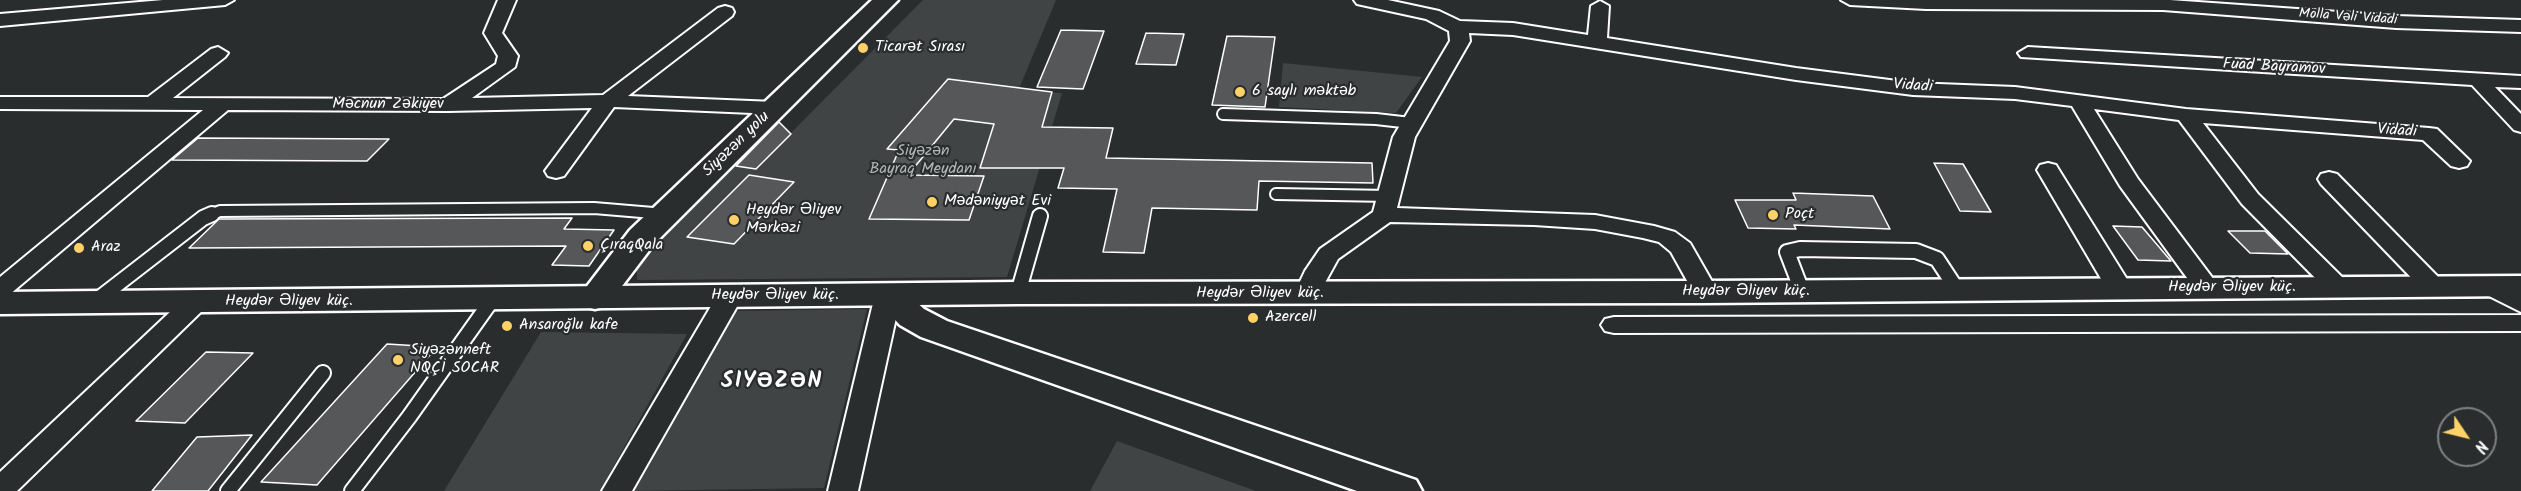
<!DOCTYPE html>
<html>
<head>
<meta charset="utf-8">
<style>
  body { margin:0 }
  #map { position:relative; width:2521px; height:491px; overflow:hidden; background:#2a2d2e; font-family:Kalam,sans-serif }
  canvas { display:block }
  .north { position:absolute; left:2437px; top:407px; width:60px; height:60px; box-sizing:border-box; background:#2a2d2e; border:2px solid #7f8182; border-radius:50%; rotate:125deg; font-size:16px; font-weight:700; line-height:24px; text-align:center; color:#fff }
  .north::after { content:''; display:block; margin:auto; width:21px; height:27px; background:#ffd166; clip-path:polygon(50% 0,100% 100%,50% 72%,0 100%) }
</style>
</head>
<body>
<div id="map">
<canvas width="2521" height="491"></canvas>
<div class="north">N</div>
</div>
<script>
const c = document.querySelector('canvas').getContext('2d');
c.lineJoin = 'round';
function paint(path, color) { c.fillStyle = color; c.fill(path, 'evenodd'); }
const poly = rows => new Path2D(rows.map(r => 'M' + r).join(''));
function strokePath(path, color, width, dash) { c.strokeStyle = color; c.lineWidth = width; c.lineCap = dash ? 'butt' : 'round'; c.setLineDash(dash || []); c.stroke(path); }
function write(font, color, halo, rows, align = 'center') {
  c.font = font + ' Kalam,sans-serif'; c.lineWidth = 4.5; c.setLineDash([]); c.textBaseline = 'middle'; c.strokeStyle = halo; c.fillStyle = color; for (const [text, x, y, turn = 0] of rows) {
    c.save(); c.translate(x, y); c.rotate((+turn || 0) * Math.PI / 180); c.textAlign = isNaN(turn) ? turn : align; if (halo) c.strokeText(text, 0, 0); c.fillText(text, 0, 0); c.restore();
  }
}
const green = poly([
  [923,0,1056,0,1018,91,1062,93,1007,277,637,280,637,266,734,165,756,168],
  [1283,63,1422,77,1396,113,1279,107],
  [867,309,824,488,627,491,735,311],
  [541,332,687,334,600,491,444,491],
  [1117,441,1256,491,1090,491]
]);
const building = poly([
  [1061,30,1104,31,1083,89,1037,87,1061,30],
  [1146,33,1184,34,1176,65,1136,64,1146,33],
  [1227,36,1275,37,1265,107,1212,105,1227,36],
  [948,79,1052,92,1042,127,1113,128,1106,158,1372,163,1373,183,1259,181,1257,210,1152,208,1144,253,1103,252,1117,189,1058,188,1064,168,980,168,994,124,954,119,908,175,984,176,969,220,869,219,899,150,887,149,948,79],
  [779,122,791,134,756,169,736,166,779,122],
  [198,138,389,139,367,161,172,160,198,138],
  [1934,163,1963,164,1991,212,1960,211,1934,163],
  [749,175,794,182,734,244,687,237,749,175],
  [1793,193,1873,196,1890,229,1794,225,1796,229,1748,228,1735,200,1796,200,1793,193],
  [572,218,564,229,614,230,589,266,552,265,566,246,189,248,219,219,572,218],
  [2113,226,2142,227,2171,261,2138,260,2113,226],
  [2228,231,2265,231,2288,254,2250,253,2228,231],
  [387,344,437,347,317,485,261,482,387,344],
  [206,352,253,353,185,423,136,421,206,352],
  [252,435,208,491,152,491,197,437,252,435]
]);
const laneFar1 = poly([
  [1223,114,1376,119,1411,123],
  [1276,194,1390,196],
  [208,216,220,211,594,208,665,214]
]);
const lane = poly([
  [1802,291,1787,252,1800,249,1916,251,1937,259,1958,291],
  [1018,293,1040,216],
  [97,300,203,218,212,214],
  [228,491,323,373],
  [352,491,409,417,492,300]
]);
const street = poly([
  [163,0,234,0,225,5,0,26,0,14,163,0],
  [498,0,516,0,502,33,518,56,515,67,472,98,603,95,718,8,725,6,732,8,734,12,732,16,628,96,775,102,782,104,785,108,782,112,775,114,614,107,564,176,556,178,548,176,545,171,592,108,448,111,228,110,9,295,0,298,0,277,203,110,0,109,0,97,148,97,211,49,218,47,228,53,225,57,173,98,443,99,496,64,498,56,484,33,498,0],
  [1354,0,1388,0,1439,11,1460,21,1513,23,1588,35,1591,6,1600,1,1609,6,1607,38,1796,68,1913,83,2015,87,2186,109,2429,128,2437,129,2470,161,2467,166,2459,168,2451,166,2423,140,2203,123,2258,194,2347,282,2350,287,2347,292,2338,295,2329,292,2242,204,2179,120,2094,109,2138,179,2220,288,2216,293,2207,296,2198,293,2120,186,2072,106,2015,99,1913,95,1796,80,1513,35,1469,33,1470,41,1415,137,1397,208,1595,215,1654,226,1675,232,1690,243,1718,292,1714,297,1705,300,1696,297,1671,252,1659,242,1643,238,1595,229,1534,225,1390,222,1338,259,1316,299,1307,302,1298,299,1294,294,1305,271,1320,249,1373,212,1393,137,1450,41,1449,31,1426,19,1357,4,1354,0],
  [1841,0,2170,0,2396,16,2521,20,2521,32,2396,28,2163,10,1926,9,1850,5,1841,0],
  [2028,47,2521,76,2521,88,2495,87,2521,114,2521,132,2514,130,2472,85,2021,57,2018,53,2028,47],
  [2048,163,2056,165,2059,170,2133,289,2129,294,2120,297,2111,294,2107,289,2037,170,2040,165,2048,163],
  [2329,172,2337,174,2443,282,2446,287,2443,292,2434,295,2425,292,2321,184,2318,179,2321,174,2329,172],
  [2488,278,2521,294,2521,312,2479,291,2476,286,2479,281,2488,278],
  [888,287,897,290,901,295,858,491,828,491,875,295,879,290,888,287],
  [730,288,739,291,743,296,632,491,602,491,717,296,721,291,730,288],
  [196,294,205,296,209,302,205,308,17,491,0,491,0,472,187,296,196,294],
  [2521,315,2521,331,1614,333,1605,331,1601,325,1605,319,1614,317,2521,315]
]);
const secondary = poly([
  [872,0,898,0,654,244,607,306,595,309,583,306,578,298,630,230,872,0],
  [888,284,900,287,924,309,947,321,1416,480,1422,491,1357,491,921,337,900,325,871,295,876,287,888,284]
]);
const primary = poly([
  [2521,276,2521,296,1705,303,1018,304,0,314,0,292,1018,282,1705,281,2521,276]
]);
const markers = [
  [863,48,6,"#ffd166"],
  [1240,92,6,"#ffd166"],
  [932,202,6,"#ffd166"],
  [1773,215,6,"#ffd166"],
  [734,220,6,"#ffd166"],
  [588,246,6,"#ffd166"],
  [79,248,6,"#ffd166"],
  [1253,318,6,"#ffd166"],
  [507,326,6,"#ffd166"],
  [398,360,6,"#ffd166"]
];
const farStreetnames = [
  ["Molla Vəli Vidadi",2348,18,4]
];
const poiNames = [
  ["Ticarət Sırası",875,48],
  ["6 saylı məktəb",1252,92],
  ["Mədəniyyət Evi",944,202],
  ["Heydər Əliyev",746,211],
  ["Mərkəzi",746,229],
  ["Poçt",1785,215],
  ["ÇıraqQala",600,246],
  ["Araz",91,248],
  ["Azercell",1265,318],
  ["Ansaroğlu kafe",519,326],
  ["Siyəzənneft",410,351],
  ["NQÇİ SOCAR",410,369]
];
const streetNames = [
  ["Fuad Bayramov",2274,68,3],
  ["Vidadi",1913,87,4],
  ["Məcnun Zəkiyev",388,105],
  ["Vidadi",2397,132,4],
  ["Siyəzən yolu",737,145,-44],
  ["Heydər Əliyev küç.",2232,288],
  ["Heydər Əliyev küç.",1746,292],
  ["Heydər Əliyev küç.",1260,294],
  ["Heydər Əliyev küç.",775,296],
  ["Heydər Əliyev küç.",289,302]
];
const parkNames = [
  ["Siyəzən",923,152],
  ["Bayraq Meydanı",923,170]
];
const districtNames = [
  ["SIYƏZƏN",772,383]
];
paint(green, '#414445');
paint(building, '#555758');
strokePath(building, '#fff', 1.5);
strokePath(laneFar1, '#fff', 14);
strokePath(lane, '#fff', 18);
strokePath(street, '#fff', 4);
strokePath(secondary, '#fff', 5);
strokePath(primary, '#fff', 5);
strokePath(laneFar1, '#2a2d2e', 10);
strokePath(lane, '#2a2d2e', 14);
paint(street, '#2a2d2e');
paint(secondary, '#2a2d2e');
paint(primary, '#2a2d2e');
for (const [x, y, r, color] of markers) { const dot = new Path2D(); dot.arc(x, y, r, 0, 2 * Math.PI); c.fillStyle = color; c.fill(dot); strokePath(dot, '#2a2d2e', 2); }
write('14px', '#fff', '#2a2d2e', farStreetnames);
write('16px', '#fff', '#2a2d2e', poiNames, 'left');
write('16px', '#fff', '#2a2d2e', streetNames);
write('16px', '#b3b4b5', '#2a2d2e', parkNames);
c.letterSpacing = '1.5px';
write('bold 22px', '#fff', '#2a2d2e', districtNames);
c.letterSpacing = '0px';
</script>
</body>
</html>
